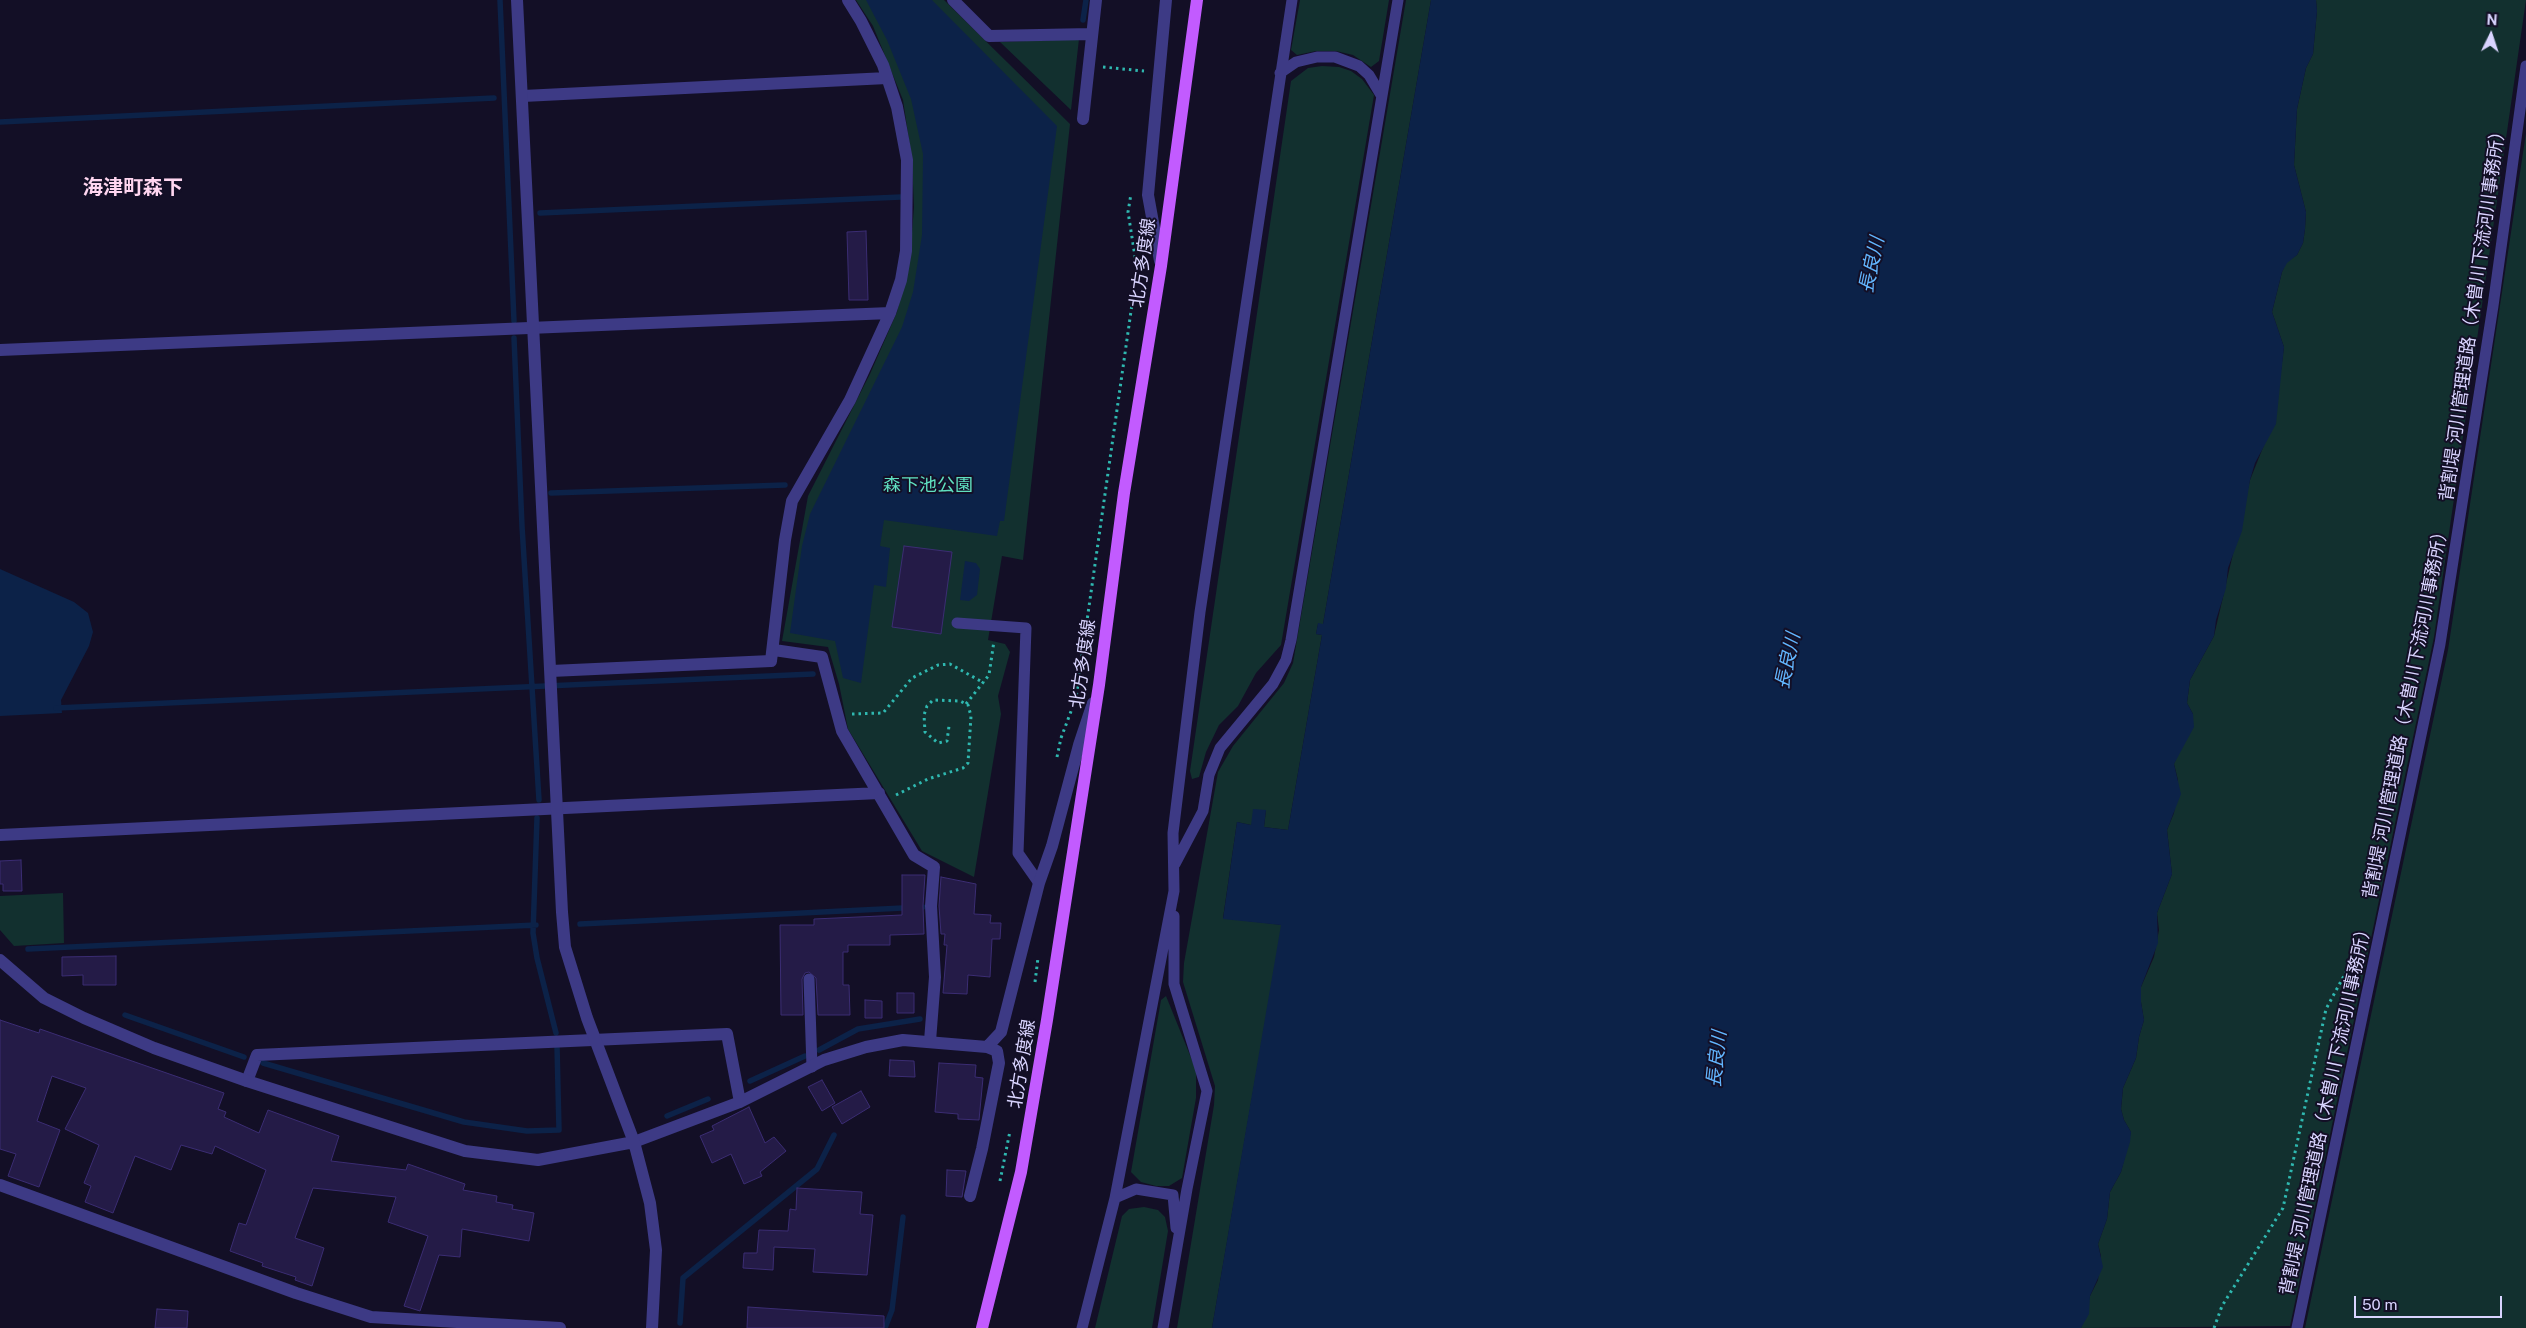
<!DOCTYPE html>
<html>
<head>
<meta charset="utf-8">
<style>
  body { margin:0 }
  #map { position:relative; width:2526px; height:1328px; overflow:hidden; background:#130f26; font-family:"Public Sans",sans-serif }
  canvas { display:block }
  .north { position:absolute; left:2466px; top:10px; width:50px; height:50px; -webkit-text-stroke:4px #130f26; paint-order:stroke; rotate:4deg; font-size:14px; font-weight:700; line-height:20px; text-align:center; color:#d9d4ff }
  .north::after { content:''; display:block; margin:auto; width:18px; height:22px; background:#d9d4ff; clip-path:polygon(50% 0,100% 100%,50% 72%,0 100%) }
  .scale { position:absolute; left:2354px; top:1296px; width:148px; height:22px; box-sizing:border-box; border:2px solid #d9d4ff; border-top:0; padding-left:6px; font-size:15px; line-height:18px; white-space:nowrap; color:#d9d4ff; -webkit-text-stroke:4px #130f26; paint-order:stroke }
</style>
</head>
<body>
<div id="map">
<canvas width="2526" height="1328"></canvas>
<div class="north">N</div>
<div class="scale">50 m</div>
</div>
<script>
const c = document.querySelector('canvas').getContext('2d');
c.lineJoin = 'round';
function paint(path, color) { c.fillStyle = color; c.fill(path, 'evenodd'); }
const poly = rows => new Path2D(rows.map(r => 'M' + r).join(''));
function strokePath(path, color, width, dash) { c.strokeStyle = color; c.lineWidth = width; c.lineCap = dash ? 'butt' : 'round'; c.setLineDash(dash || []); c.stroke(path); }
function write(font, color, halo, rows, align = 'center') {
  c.font = font + ' "Public Sans","Noto Sans JP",sans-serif'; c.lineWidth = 4; c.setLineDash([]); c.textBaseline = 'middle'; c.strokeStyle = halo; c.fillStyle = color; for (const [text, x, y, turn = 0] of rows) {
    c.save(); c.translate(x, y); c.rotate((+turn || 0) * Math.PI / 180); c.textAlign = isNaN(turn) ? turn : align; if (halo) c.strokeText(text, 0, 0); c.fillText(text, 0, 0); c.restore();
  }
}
const green = poly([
  [856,0,944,0,1070,124,1023,560,1002,556,988,640,1005,644,1010,652,998,696,1001,714,974,877,922,851,848,729,839,684,828,647,782,641,808,496,870,374,897,312,910,258,914,207,912,160,903,100,873,26],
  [1300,0,1389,0,1379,61,1371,67,1353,55,1336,51,1316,51,1297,55,1291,50],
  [1406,0,1431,0,1323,624,1318,624,1316,634,1322,635,1288,830,1264,827,1266,810,1251,825,1237,822,1223,918,1282,925,1212,1328,1177,1328,1214,1105,1215,1086,1183,982,1184,963,1218,772,1233,746,1284,683,1293,663],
  [2316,0,2526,0,2434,637,2290,1326,2081,1328,2090,1296,2098,1280,2101,1256,2098,1244,2107,1219,2110,1192,2121,1172,2131,1132,2124,1120,2121,1109,2123,1088,2136,1058,2139,1037,2144,1020,2141,1002,2141,987,2154,957,2159,930,2157,913,2172,874,2167,830,2174,813,2178,780,2174,764,2193,714,2187,703,2190,680,2214,636,2250,480,2264,445,2281,370,2284,347,2272,312,2282,272,2286,262,2297,255,2303,243,2305,229,2306,212,2294,165,2297,109,2306,68,2313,54,2317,11],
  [1079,39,1071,110,1000,42],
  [1322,66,1339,67,1351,71,1362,79,1374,95,1281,645,1256,673,1238,706,1219,725,1206,752,1199,777,1192,779,1190,771,1291,81,1308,68],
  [2526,133,2526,1328,2305,1328,2448,650],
  [63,893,64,943,14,946,0,930,0,896],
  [1166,996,1196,1070,1196,1098,1182,1178,1169,1186,1156,1186,1141,1182,1131,1172,1161,1000],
  [1144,1207,1158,1210,1165,1217,1168,1231,1152,1328,1095,1328,1122,1216,1129,1209]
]);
const water = poly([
  [866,0,932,0,1057,126,1004,521,1000,521,997,536,884,520,880,546,890,548,886,587,874,585,861,683,843,678,835,641,790,633,802,546,810,514,902,327,913,292,922,235,923,154,911,99,887,40],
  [1431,0,2316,0,2317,11,2313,54,2306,68,2297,109,2294,165,2306,212,2305,229,2303,243,2297,255,2287,263,2282,272,2272,312,2284,347,2276,424,2255,463,2250,480,2242,531,2228,568,2226,588,2216,620,2214,636,2190,680,2187,703,2193,714,2194,727,2174,764,2181,794,2167,830,2172,874,2157,913,2158,943,2141,987,2141,1002,2144,1020,2139,1037,2136,1058,2123,1088,2121,1109,2124,1120,2131,1132,2130,1142,2121,1172,2110,1192,2107,1219,2098,1244,2103,1267,2090,1296,2089,1314,2081,1328,1212,1328,1281,925,1223,919,1237,822,1251,825,1253,809,1266,810,1264,827,1288,830,1322,635,1316,634,1318,623,1323,624],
  [965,561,976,563,980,569,977,595,969,601,960,600],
  [0,569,74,602,88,613,93,632,89,646,61,700,62,713,0,716]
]);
const stream = poly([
  [500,0,514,321],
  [1083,20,1086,0],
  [0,122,494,98],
  [540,213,901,197],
  [514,338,522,526,539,800],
  [551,493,785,485],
  [56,708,813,674],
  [537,818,533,933,537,958,556,1033],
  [580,924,923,907],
  [28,949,536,925],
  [125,1015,244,1057],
  [819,1050,858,1029,920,1019],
  [263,1063,464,1122,527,1131,559,1130,557,1046],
  [750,1081,805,1056],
  [667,1116,708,1099],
  [680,1323,683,1278,817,1169,834,1135],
  [885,1328,892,1310,903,1217]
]);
const building = poly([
  [866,231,868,300,849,300,847,232,866,231],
  [904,546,952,552,941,634,892,627,904,546],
  [21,860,22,891,3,891,3,884,0,884,0,861,21,860],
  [902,875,925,875,923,906,924,934,890,935,890,945,848,945,848,952,843,952,843,985,849,985,850,1015,818,1015,816,978,809,972,805,973,802,979,803,1015,781,1015,780,925,814,925,814,919,902,915,902,875],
  [941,877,976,884,974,914,991,915,990,923,1001,923,1000,939,992,939,990,977,968,975,967,994,943,993,947,945,944,945,945,934,941,934,939,906,941,877],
  [116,956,116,985,83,985,83,975,62,976,62,957,116,956],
  [897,993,914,993,914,1013,897,1013,897,993],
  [865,1000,882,1001,882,1018,865,1018,865,1000],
  [0,1020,39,1033,40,1029,224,1093,218,1109,226,1112,224,1117,259,1133,268,1110,339,1136,331,1161,406,1170,408,1164,465,1184,463,1190,497,1196,496,1202,513,1205,512,1209,534,1213,529,1241,462,1229,460,1257,439,1255,420,1311,404,1306,428,1236,388,1222,396,1197,313,1188,295,1238,324,1248,312,1286,295,1280,296,1277,262,1266,263,1263,230,1251,239,1223,246,1225,266,1170,215,1146,212,1154,181,1145,171,1170,135,1156,113,1213,85,1202,91,1186,84,1183,99,1145,65,1129,86,1088,52,1076,37,1121,60,1130,39,1187,8,1176,16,1154,0,1149,0,1020],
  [890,1060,914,1061,915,1077,889,1076,890,1060],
  [939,1063,976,1065,975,1077,983,1078,979,1120,958,1119,958,1114,935,1112,939,1063],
  [822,1080,835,1103,822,1111,808,1087,822,1080],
  [861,1091,870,1107,842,1124,832,1107,861,1091],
  [749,1107,765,1143,774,1137,786,1151,760,1172,762,1176,744,1184,731,1154,712,1163,700,1136,714,1130,712,1126,749,1107],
  [947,1170,966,1171,962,1197,946,1196,947,1170],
  [797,1188,862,1192,860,1214,873,1215,867,1275,813,1272,815,1249,774,1247,773,1270,743,1268,744,1253,757,1253,759,1230,788,1231,790,1209,796,1210,797,1188],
  [748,1307,884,1316,884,1328,747,1328,748,1307],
  [157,1309,188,1311,187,1328,155,1328,157,1309]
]);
const path = poly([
  [1103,67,1144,71],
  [966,704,989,675,994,641],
  [852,714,883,713,912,678,938,665,950,664,984,683],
  [1057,757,1061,738,1076,698,1137,269,1128,212,1131,194],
  [896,795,928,779,963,768,968,763,971,716,968,705,960,701,933,700,927,706,924,715,925,732,938,743,947,741,949,726],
  [1035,982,1038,958],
  [1000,1181,1010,1131],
  [2214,1328,2222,1306,2283,1208,2326,1009,2359,948]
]);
const service = poly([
  [1280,73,1296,62,1317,57,1335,57,1359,66,1369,75,1381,95],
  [957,623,1026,628,1018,853,1039,883],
  [1175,864,1203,811,1209,775,1220,748,1273,684,1286,660,1291,640,1398,0],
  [809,979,812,1067],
  [1115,1198,1174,891,1173,833,1200,612,1292,0],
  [1082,1328,1115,1198,1136,1189,1173,1195,1176,1228],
  [1163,1328,1187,1189,1207,1091,1174,984,1174,916],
  [2297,1328,2440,644,2493,306,2526,66]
]);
const minor = poly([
  [953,0,989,36,1091,34],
  [523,96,887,78],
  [1083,119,1096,0],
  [1160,261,1148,195,1166,0],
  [0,350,890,313],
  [774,650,822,657,842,731,914,855,934,867,931,906,935,977,930,1041],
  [551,671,771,661,785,540,792,501,850,400,890,313,901,280,906,251,907,160,897,107,883,65,861,21,848,0],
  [0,835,879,793],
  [247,1081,257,1055,727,1034,740,1102],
  [634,1142,740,1102,824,1060,866,1047,903,1040,987,1047,1001,1032,1039,883,1052,846,1079,745,1093,703],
  [0,1185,296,1293,371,1317,560,1328],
  [970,1196,982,1149,999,1063,997,1051,987,1047]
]);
const tertiary = poly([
  [517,0,562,912,565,947,587,1018,634,1142,650,1203,656,1250,652,1328],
  [0,960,44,998,84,1018,154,1048,247,1081,465,1151,538,1160,634,1142]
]);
const primary = poly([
  [982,1328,1021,1172,1047,1020,1099,685,1124,493,1161,266,1197,0]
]);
const streetNames = [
  ["北方多度線",1143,263,-82],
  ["背割堤 河川管理道路（木曽川下流河川事務所）",2473,312,-82],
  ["北方多度線",1083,664,-82],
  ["背割堤 河川管理道路（木曽川下流河川事務所）",2406,711,-79],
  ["北方多度線",1022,1064,-81],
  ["背割堤 河川管理道路（木曽川下流河川事務所）",2326,1108,-78]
];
const parkNames = [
  ["森下池公園",928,485]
];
const waterNames = [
  ["長良川",1872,265,-78],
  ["長良川",1788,661,-78],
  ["長良川",1717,1059,-84]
];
const quarterNames = [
  ["海津町森下",133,188]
];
paint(green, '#12302f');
paint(water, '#0c2248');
strokePath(stream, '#0c2248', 5.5);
paint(building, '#241b47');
strokePath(building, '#3b2d73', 1);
strokePath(path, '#2fb8b0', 3, [2.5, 4]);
strokePath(service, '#3d3a85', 11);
strokePath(minor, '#3d3a85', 12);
strokePath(tertiary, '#3d3a85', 12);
strokePath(primary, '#c25bff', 12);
write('18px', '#d9d4ff', '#130f26', streetNames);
write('18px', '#5fe0c0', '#130f26', parkNames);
write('italic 19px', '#62b6ff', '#130f26', waterNames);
write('bold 20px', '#ffd6f0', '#130f26', quarterNames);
</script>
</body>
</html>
